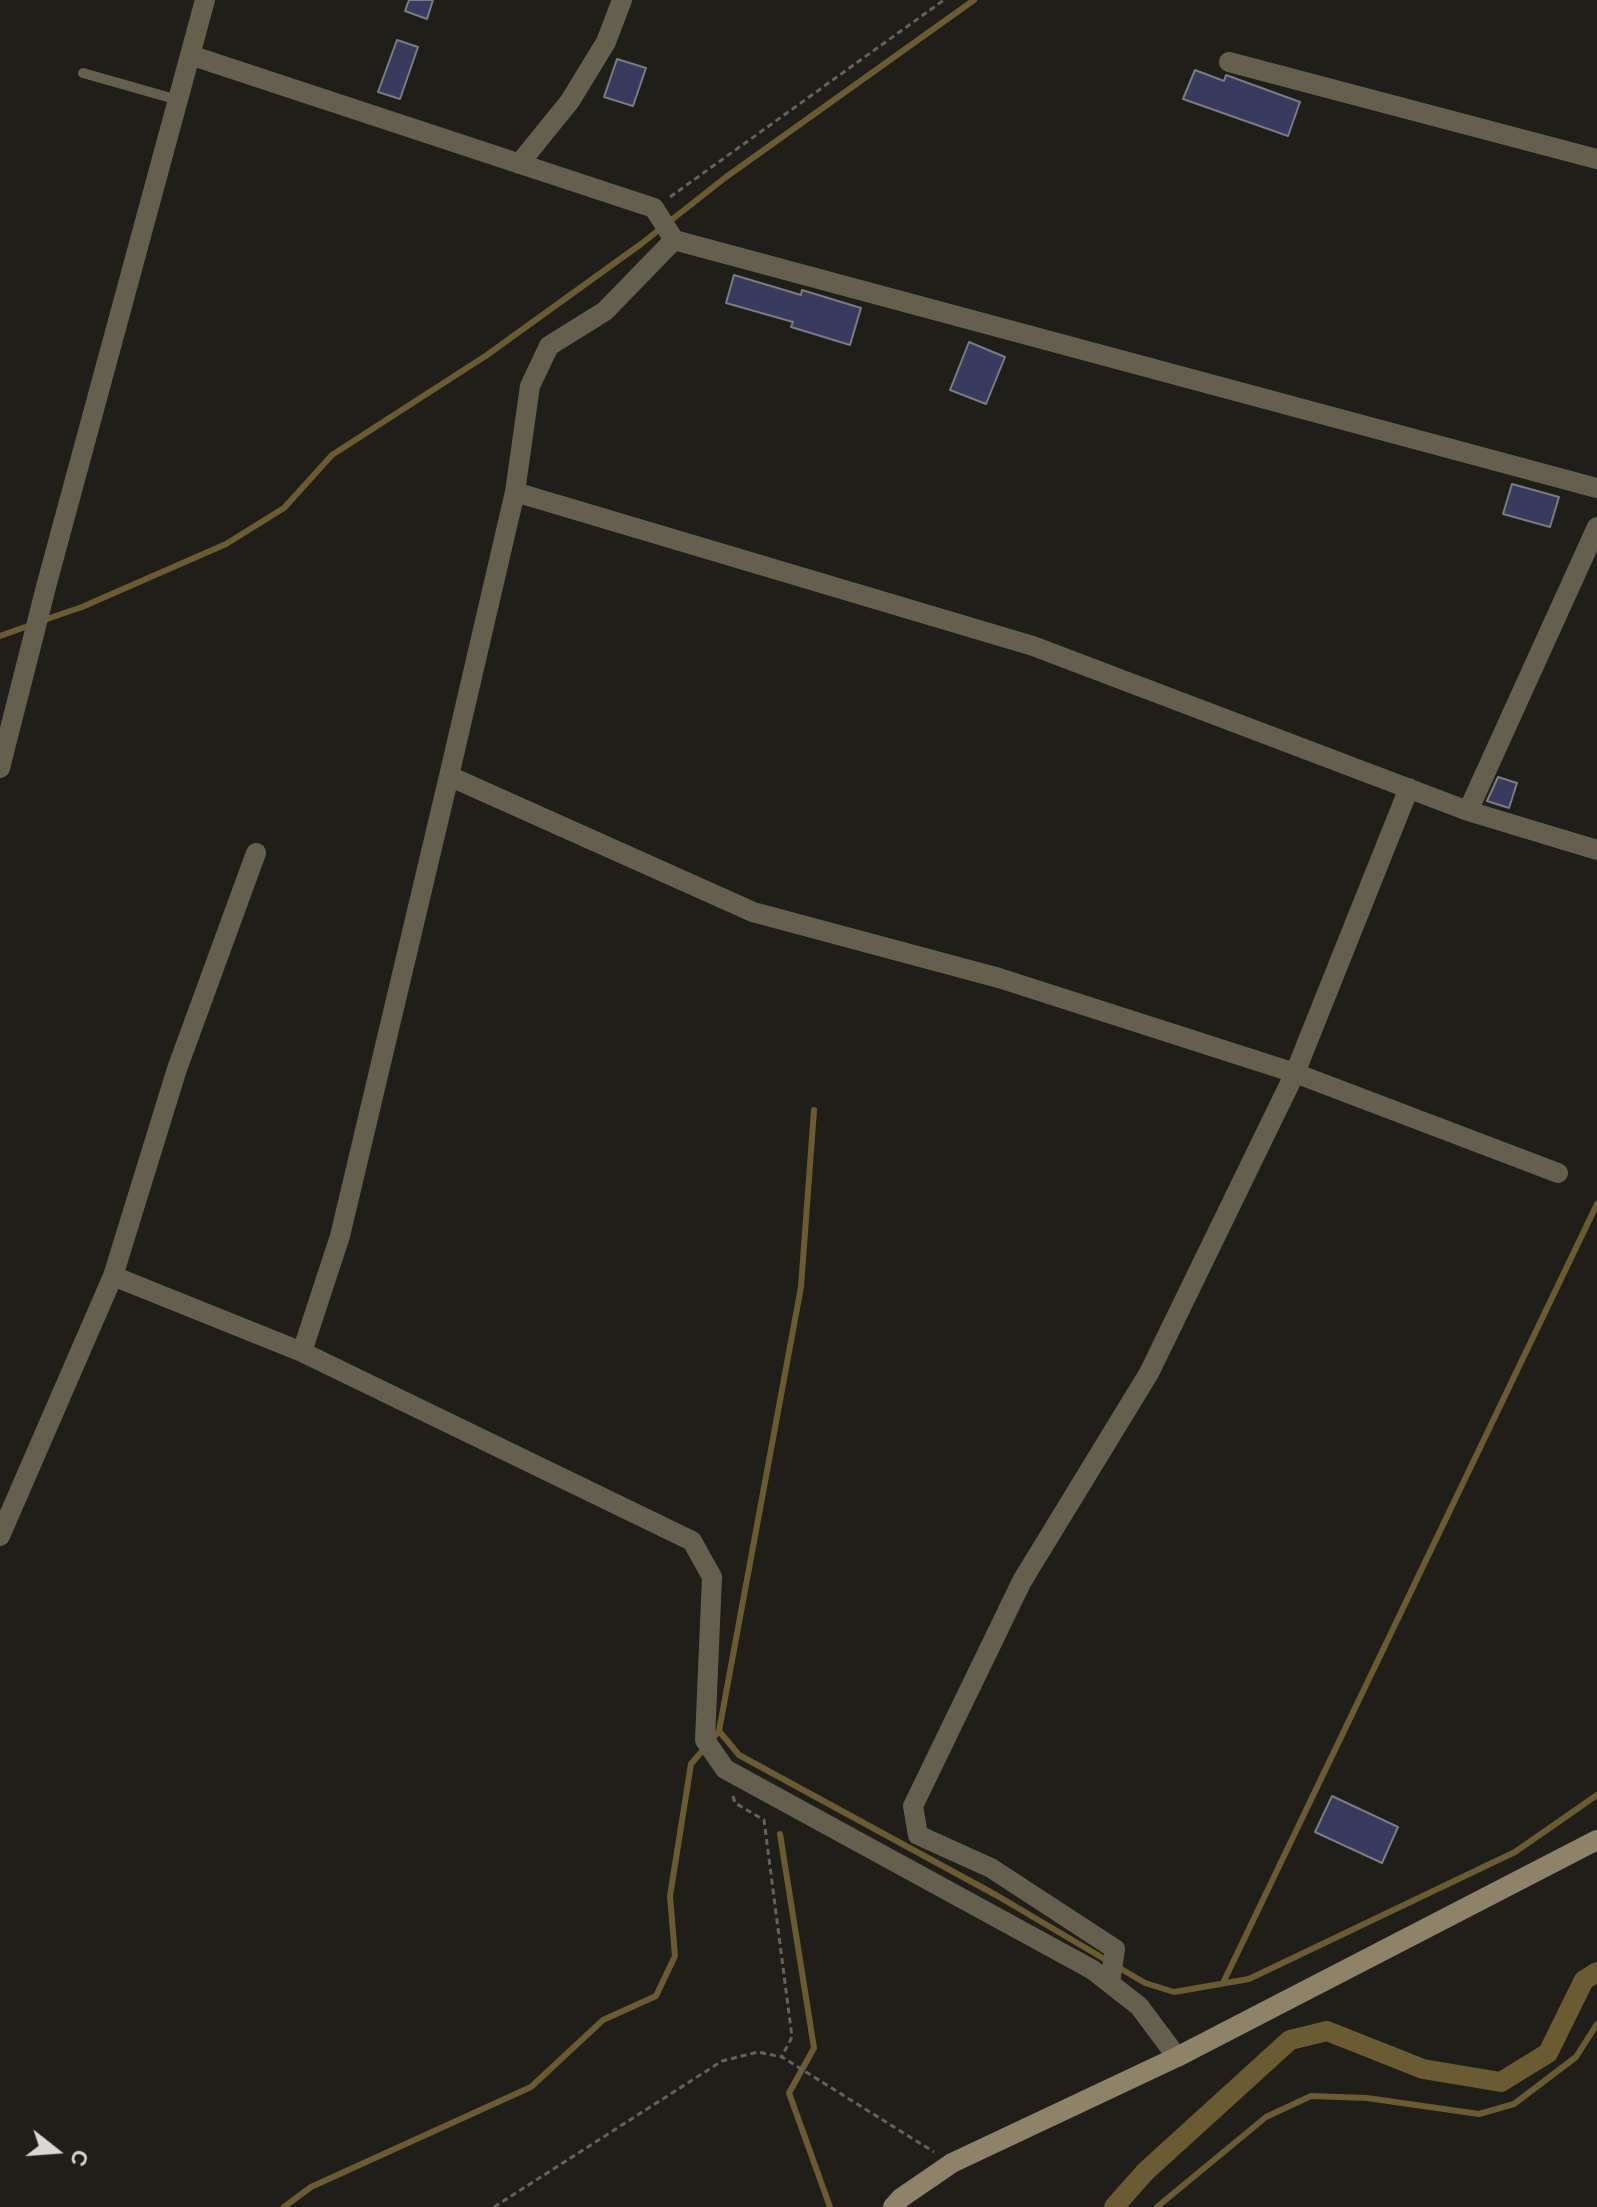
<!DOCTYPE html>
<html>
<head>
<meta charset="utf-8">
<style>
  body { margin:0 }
  #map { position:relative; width:1597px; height:2207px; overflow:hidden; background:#201e18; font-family:Arial,sans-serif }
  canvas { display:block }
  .north { position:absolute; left:16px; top:2111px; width:80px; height:80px; -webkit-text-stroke:6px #201e18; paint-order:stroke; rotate:107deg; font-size:22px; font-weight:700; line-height:32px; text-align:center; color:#dad8d4 }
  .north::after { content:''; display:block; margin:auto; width:28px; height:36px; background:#dad8d4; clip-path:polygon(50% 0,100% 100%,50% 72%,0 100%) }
</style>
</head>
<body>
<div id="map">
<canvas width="1597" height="2207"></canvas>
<div class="north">С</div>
</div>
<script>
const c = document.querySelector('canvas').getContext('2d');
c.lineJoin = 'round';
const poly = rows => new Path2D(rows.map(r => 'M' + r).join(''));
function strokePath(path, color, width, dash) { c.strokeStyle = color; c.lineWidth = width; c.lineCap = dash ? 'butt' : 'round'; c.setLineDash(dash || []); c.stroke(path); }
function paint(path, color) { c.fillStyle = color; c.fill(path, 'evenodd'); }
const stream = poly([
  [41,621,82,607,226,544,284,508,332,455,487,355,641,244,726,177,974,0],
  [0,636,31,625],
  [719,1731,739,1755,996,1895,1145,1983,1174,1992,1249,1979,1515,1852,1597,1795],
  [780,1834,814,2048,789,2093,830,2207],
  [1223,1983,1597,1204],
  [284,2207,311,2187,531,2087,603,2020,656,1996,675,1956,670,1896,691,1764,719,1731,801,1287,814,1110],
  [1157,2207,1266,2117,1311,2096,1367,2098,1479,2114,1514,2104,1576,2057,1597,2024]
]);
const canal = poly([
  [1114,2207,1146,2171,1290,2040,1327,2031,1423,2069,1501,2082,1548,2053,1584,1980,1597,1972]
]);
const building = poly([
  [409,0,433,0,427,19,405,11,409,0],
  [397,40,418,47,400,99,378,92,397,40],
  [617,59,646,68,633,106,604,97,617,59],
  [1195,70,1224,81,1226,75,1300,102,1288,136,1183,99,1195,70],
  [734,275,801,295,802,290,861,308,850,345,791,327,793,322,726,303,734,275],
  [969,342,1005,357,986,404,950,390,969,342],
  [1512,484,1559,497,1550,527,1503,514,1512,484],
  [1498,777,1517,783,1509,808,1487,801,1498,777],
  [1332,1796,1398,1827,1382,1863,1315,1832,1332,1796]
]);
const path = poly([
  [670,197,944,0],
  [733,1796,735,1803,764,1820,792,2037,782,2056],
  [494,2207,722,2061,758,2052,782,2057,934,2152]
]);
const lane = poly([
  [83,73,178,100]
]);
const street = poly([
  [190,55,654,208,674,240,1597,488],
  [1229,62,1597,159],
  [519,164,570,101,606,42,622,0],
  [515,492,1033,646,1468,811,1597,850],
  [0,768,47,583,205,0],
  [449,776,753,912,999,978,1295,1073,1558,1173],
  [1468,811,1597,527],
  [113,1276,302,1352,692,1541,712,1577,705,1740,725,1769,1093,1970,1139,2006,1177,2057],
  [302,1352,340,1236,449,776,515,492,530,386,549,346,605,311,674,240],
  [0,1536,113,1276,177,1069,256,853],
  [1110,1983,1115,1949,991,1868,918,1835,913,1806,1022,1581,1149,1373,1295,1073,1409,788]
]);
const secondary = poly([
  [893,2207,901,2198,952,2163,1177,2057,1597,1840]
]);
strokePath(stream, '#6b5b32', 6);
strokePath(canal, '#6b5b32', 20);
paint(building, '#383a5e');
strokePath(building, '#7a7b83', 2);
strokePath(path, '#64625d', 3, [6, 4]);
strokePath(lane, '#655f4d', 10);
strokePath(street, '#655f4d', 20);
strokePath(secondary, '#8e8368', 20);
</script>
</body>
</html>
